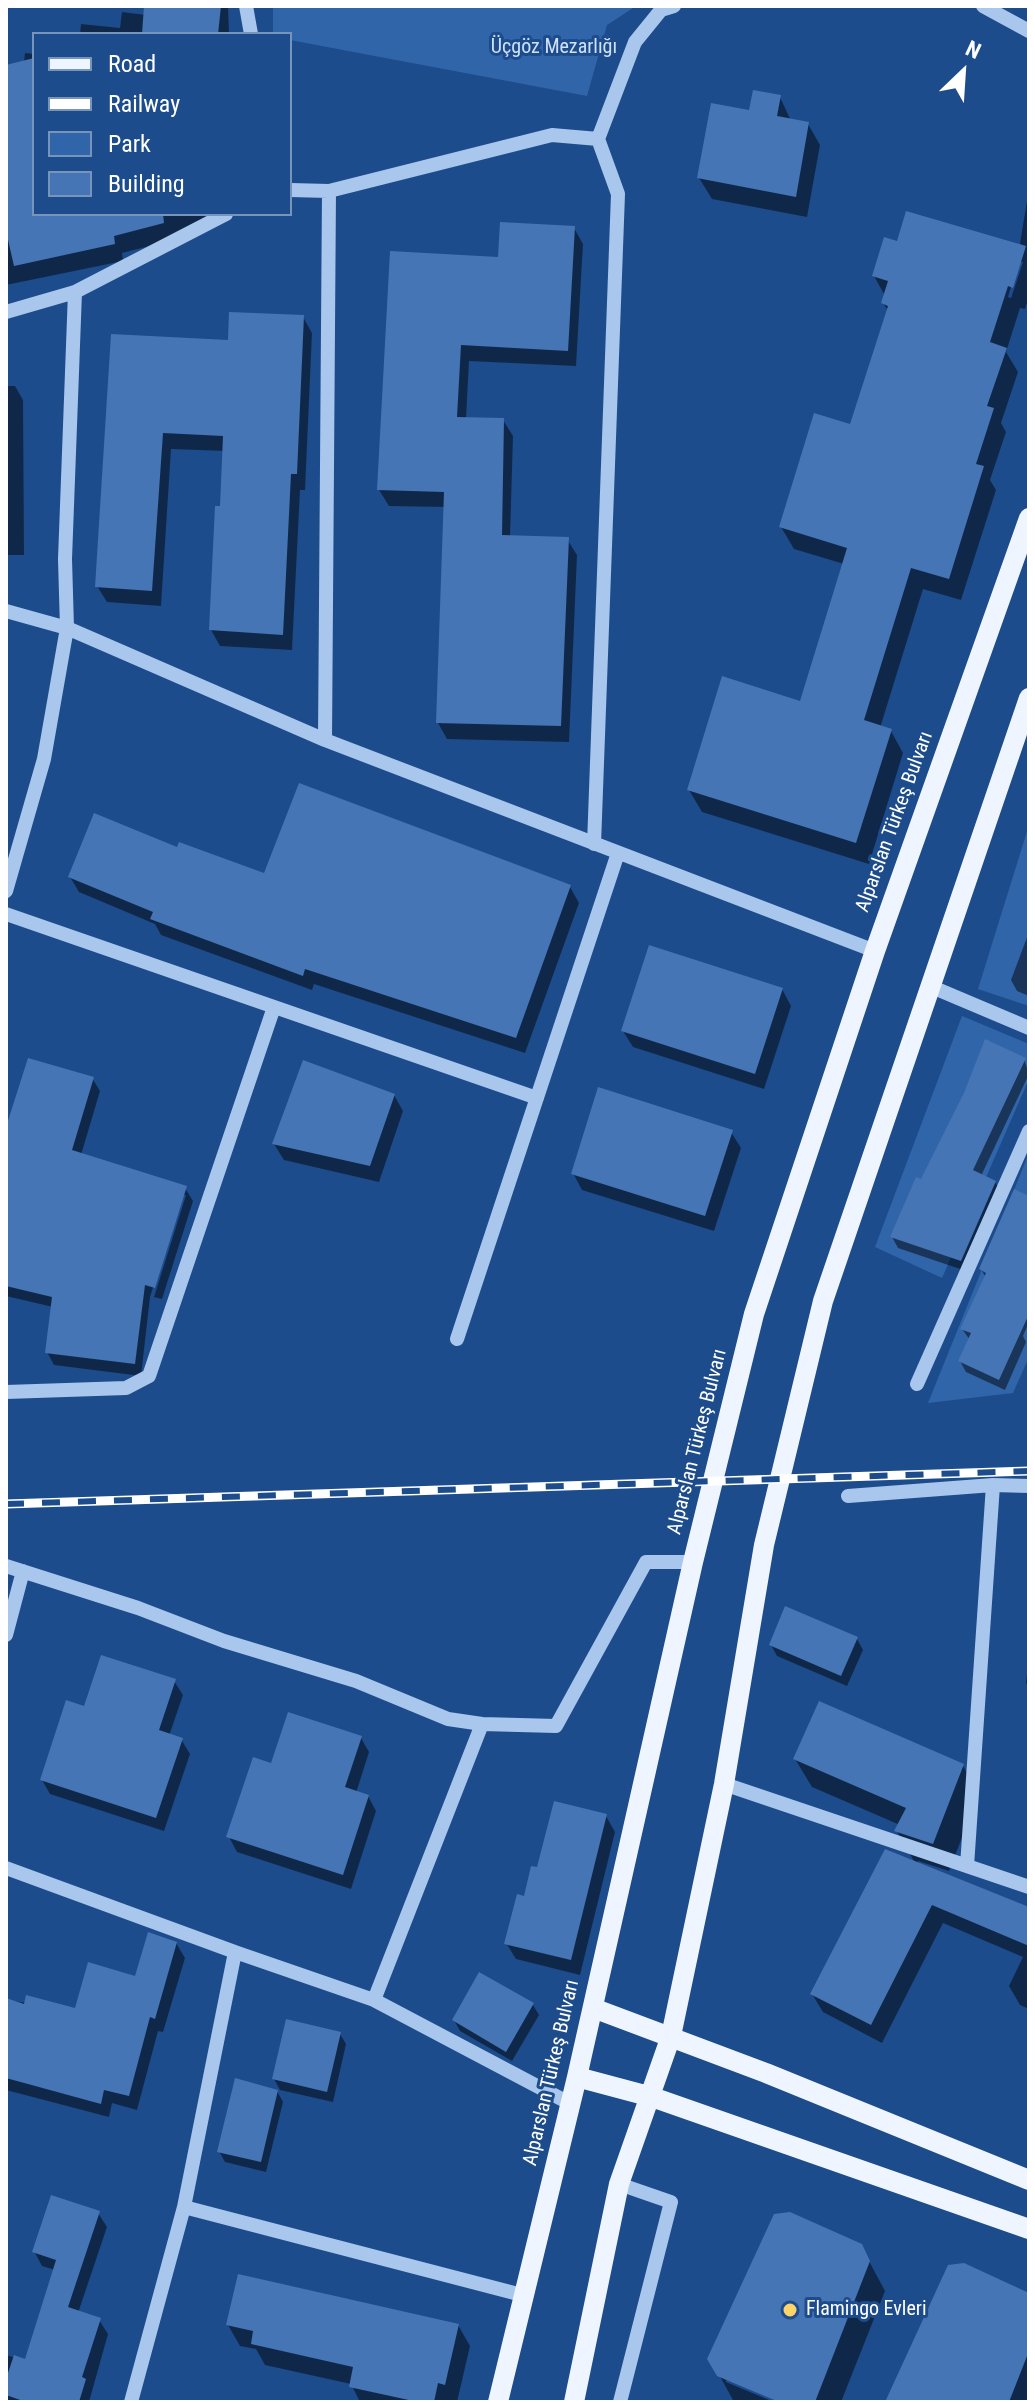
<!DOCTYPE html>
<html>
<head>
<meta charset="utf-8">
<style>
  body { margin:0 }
  #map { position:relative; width:1035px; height:2408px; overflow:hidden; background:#1d4c8c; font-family:"Roboto Condensed",sans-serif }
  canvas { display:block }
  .frame { position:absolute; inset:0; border:8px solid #fff; pointer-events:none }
  .legend { position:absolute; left:32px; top:32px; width:260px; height:184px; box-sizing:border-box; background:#1d4c8c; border:2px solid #7794ba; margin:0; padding:10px 14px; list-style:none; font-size:24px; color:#fff }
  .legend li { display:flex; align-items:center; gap:16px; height:40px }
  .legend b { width:40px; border:2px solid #7794ba }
  .north { position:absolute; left:923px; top:32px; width:80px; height:80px; -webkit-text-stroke:6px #1d4c8c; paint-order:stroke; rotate:25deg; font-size:22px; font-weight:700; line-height:32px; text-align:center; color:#fff }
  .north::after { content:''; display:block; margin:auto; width:28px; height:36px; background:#fff; clip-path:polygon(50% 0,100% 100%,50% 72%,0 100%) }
</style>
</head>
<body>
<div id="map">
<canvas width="1035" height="2408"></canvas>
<div class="frame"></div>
<ul class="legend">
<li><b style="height:10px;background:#eff5ff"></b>Road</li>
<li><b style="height:10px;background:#fff"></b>Railway</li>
<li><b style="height:22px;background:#3065aa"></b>Park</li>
<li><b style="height:22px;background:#4575b4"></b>Building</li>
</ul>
<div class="north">N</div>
</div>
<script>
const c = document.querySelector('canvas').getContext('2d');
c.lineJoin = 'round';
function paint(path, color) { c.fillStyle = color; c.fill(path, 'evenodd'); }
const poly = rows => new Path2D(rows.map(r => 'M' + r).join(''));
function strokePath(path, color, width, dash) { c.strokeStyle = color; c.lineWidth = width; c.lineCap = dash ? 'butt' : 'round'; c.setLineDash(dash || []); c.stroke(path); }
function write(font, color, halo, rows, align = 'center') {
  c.font = font + ' "Roboto Condensed",sans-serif'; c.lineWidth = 6; c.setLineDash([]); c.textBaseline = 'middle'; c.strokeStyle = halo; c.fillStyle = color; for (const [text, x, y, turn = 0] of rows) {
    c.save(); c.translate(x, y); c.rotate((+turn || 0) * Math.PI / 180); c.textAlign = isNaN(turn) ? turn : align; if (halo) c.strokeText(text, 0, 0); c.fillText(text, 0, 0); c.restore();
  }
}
const green = poly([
  [273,6,636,6,607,25,587,96,290,40,290,34,273,34],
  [1029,825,1029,1006,978,989],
  [962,1016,1029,1044,1029,1079,942,1278,875,1247],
  [1029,1153,1029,1357,1013,1393,928,1403]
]);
const shadow = poly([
  [146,6,228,6,229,34,80,34,81,24,120,28,122,12,146,15],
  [25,53,34,54,34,214,218,214,193,235,122,253,123,261,6,285,6,67,24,62],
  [780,97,791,121,808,124,820,145,807,217,712,199,699,178,751,112],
  [1029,189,1029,296,1025,309,1020,308,1006,352,1018,372,1001,423,1006,432,990,480,996,490,961,600,923,589,880,728,891,731,903,753,869,864,702,812,689,790,801,703,844,564,794,549,781,527,851,427,888,311,883,303,885,296,874,276,898,244,1023,247,1020,243],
  [1018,262,1023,262,1011,298,1008,297],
  [574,228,583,244,576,366,469,361,466,419,503,420,513,436,510,537,567,539,577,555,569,742,447,739,438,723,446,507,389,506,379,490,500,259],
  [303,317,312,333,305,490,300,490,292,650,220,646,211,630,225,451,171,449,161,606,107,602,97,586,112,336,230,342],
  [6,386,15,386,23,400,24,555,6,555],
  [178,850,265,876,570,887,579,903,525,1053,314,984,312,990,161,935,155,924,79,892,70,877],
  [1029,932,1029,996,1017,991,1011,980],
  [782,989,791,1006,764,1089,633,1047,623,1031],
  [1024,1059,1029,1074,981,1176,995,1182,1001,1193,966,1271,898,1248,892,1237,922,1181],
  [92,1078,100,1091,81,1155,185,1188,193,1201,162,1299,154,1297,186,1195,182,1195,150,1297,141,1376,54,1365,47,1352,53,1307,6,1296,6,1130],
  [394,1095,403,1111,379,1182,284,1160,274,1144],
  [731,1132,741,1148,714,1231,582,1190,573,1173],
  [1029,1198,1029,1322,1023,1336,1026,1342,1005,1390,966,1372,960,1361,970,1340,962,1329,986,1278,981,1269],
  [857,1639,863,1650,847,1686,777,1656,771,1645],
  [1029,1655,1029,1689,1026,1683],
  [174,1681,183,1695,169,1736,181,1739,190,1754,164,1831,50,1794,42,1780,86,1708],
  [361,1738,369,1752,356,1793,368,1796,376,1811,351,1889,237,1852,229,1837,272,1766],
  [795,1759,963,1766,979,1794,949,1871,918,1861,917,1864,1029,1909,1029,2009,1020,2005,1009,1986,1023,1957,943,1923,882,2043,823,2012,812,1994,915,1863,897,1831,900,1825,812,1787],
  [606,1816,615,1832,580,1975,516,1959,506,1943,539,1870],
  [176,1943,185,1958,163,2032,158,2031,137,2110,112,2103,109,2117,6,2090,6,2000,76,2010,136,1978],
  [533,2005,539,2015,512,2061,460,2031,454,2020],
  [340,2034,346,2044,333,2102,280,2090,274,2079],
  [277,2091,283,2102,266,2172,225,2162,219,2151],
  [98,2213,107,2227,78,2313,99,2320,108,2334,89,2402,8,2402,6,2355,26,2361,55,2270,42,2266,34,2251],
  [861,2246,885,2291,841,2402,784,2402,726,2378,726,2382,774,2402,734,2402,710,2358],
  [1029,2295,1029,2402,888,2402],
  [228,2325,458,2325,470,2346,457,2402,360,2402,351,2384,265,2365,256,2349,240,2346]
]);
const building = poly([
  [144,6,221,6,218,34,142,34],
  [34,58,34,214,163,214,164,223,114,236,115,244,14,266,6,231,6,65],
  [753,90,781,95,777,116,809,122,796,197,697,178,711,103,749,110],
  [906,211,1026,246,1013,288,1008,286,990,342,1007,348,987,406,994,408,976,464,984,466,949,579,911,568,864,720,892,729,856,843,687,790,722,676,800,701,847,548,779,527,814,413,850,424,888,306,881,303,888,281,872,276,884,237,897,241],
  [500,222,575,226,568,351,461,345,457,417,504,418,502,535,569,537,561,726,436,723,444,492,377,490,390,251,498,257],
  [229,312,304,315,297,474,291,474,283,635,209,630,215,506,220,506,223,436,163,433,152,591,95,587,111,334,228,340],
  [299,783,571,885,516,1038,305,969,303,976,150,919,153,912,68,877,94,813,177,847,179,842,264,873],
  [649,945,783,988,755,1074,621,1031],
  [985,1039,1026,1058,973,1170,996,1181,961,1261,890,1237,916,1177,921,1179,964,1093],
  [28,1058,94,1077,72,1150,187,1186,155,1288,145,1285,135,1364,45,1353,52,1297,6,1286,6,1127],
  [303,1060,395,1094,370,1166,272,1144],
  [598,1087,733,1130,705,1216,571,1174],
  [1014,1189,1029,1196,1029,1314,999,1380,958,1361,971,1333,960,1329,986,1273,979,1269],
  [785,1606,858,1637,841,1676,769,1645],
  [101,1655,176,1679,159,1730,183,1738,156,1818,40,1780,66,1700,84,1706],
  [819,1701,964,1764,933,1844,894,1831,906,1808,793,1759],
  [288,1712,362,1736,345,1787,369,1795,343,1875,226,1837,253,1757,271,1763],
  [554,1801,607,1814,571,1960,504,1944,517,1894,524,1896,531,1866,537,1867],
  [885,1849,1029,1907,1029,1946,932,1905,871,2025,810,1994],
  [148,1932,177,1942,155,2019,150,2017,129,2096,104,2090,101,2104,6,2078,6,1998,24,2004,26,1995,75,2008,88,1962,135,1976],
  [479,1972,534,2003,506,2052,452,2020],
  [286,2019,341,2032,327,2092,272,2079],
  [235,2078,278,2090,261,2162,217,2152],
  [51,2195,100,2211,68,2307,101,2318,82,2377,86,2379,79,2402,26,2402,6,2395,6,2379,14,2355,25,2359,56,2260,32,2252],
  [790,2212,862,2244,870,2261,815,2402,779,2402,717,2376,707,2359,774,2214],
  [964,2263,1029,2293,1029,2351,1009,2402,885,2402,948,2265],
  [238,2274,459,2324,445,2385,438,2383,434,2402,418,2402,349,2387,353,2367,251,2344,253,2331,226,2325]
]);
const minor = poly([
  [246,6,251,34],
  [983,6,1029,31],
  [598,139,635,42,661,10,674,6],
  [290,190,329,191],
  [6,312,75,292],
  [6,611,67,628,325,740,875,951],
  [325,740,329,191,552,135,598,139,618,194,594,844],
  [6,891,44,759,67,628,65,559,75,292,226,214],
  [6,914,537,1098],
  [932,987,1029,1028],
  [457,1339,618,853],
  [917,1384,1029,1131],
  [6,1392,126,1388,149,1376,274,1007],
  [993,1485,1029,1486],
  [848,1496,993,1485,967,1866,1029,1887],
  [6,1566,138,1608,224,1641,356,1681,448,1719,482,1724],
  [6,1635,23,1571],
  [724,1784,967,1866],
  [6,1868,235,1952],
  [374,2000,571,2104],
  [619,2184,671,2202,620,2402],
  [184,2207,522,2295],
  [131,2402,184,2207,235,1952,374,2000,482,1724,556,1726,646,1562,693,1562]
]);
const major = poly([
  [593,2008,766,2073,1029,2180],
  [577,2077,652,2097,1029,2229],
  [498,2402,577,2077,693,1562,754,1314,875,951,1029,518],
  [574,2402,619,2184,671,2036,724,1784,764,1545,823,1301,1029,698]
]);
const rail = poly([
  [6,1504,1029,1471]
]);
const markers = [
  [790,2310,8,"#fcd367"]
];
const parkNames = [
  ["Üçgöz Mezarlığı",554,48]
];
const streetNames = [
  ["Alparslan Türkeş Bulvarı",895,822,-70],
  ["Alparslan Türkeş Bulvarı",698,1442,-76],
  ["Alparslan Türkeş Bulvarı",552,2073,-77]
];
const poiNames = [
  ["Flamingo Evleri",806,2310]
];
paint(green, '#3065aa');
paint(shadow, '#0007');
paint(building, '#4575b4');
strokePath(minor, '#a9c7ed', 14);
strokePath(major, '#eff5ff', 20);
strokePath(rail, '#fff', 9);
strokePath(rail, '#1d4c8c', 6, [18]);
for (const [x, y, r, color] of markers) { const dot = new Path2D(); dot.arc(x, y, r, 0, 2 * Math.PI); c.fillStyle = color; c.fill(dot); strokePath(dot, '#1d4c8c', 3); }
write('20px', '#cfe1f9', '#1d4c8c', parkNames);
write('20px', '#fff', '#1d4c8c', streetNames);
write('20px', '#fff', '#1d4c8c', poiNames, 'left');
</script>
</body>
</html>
